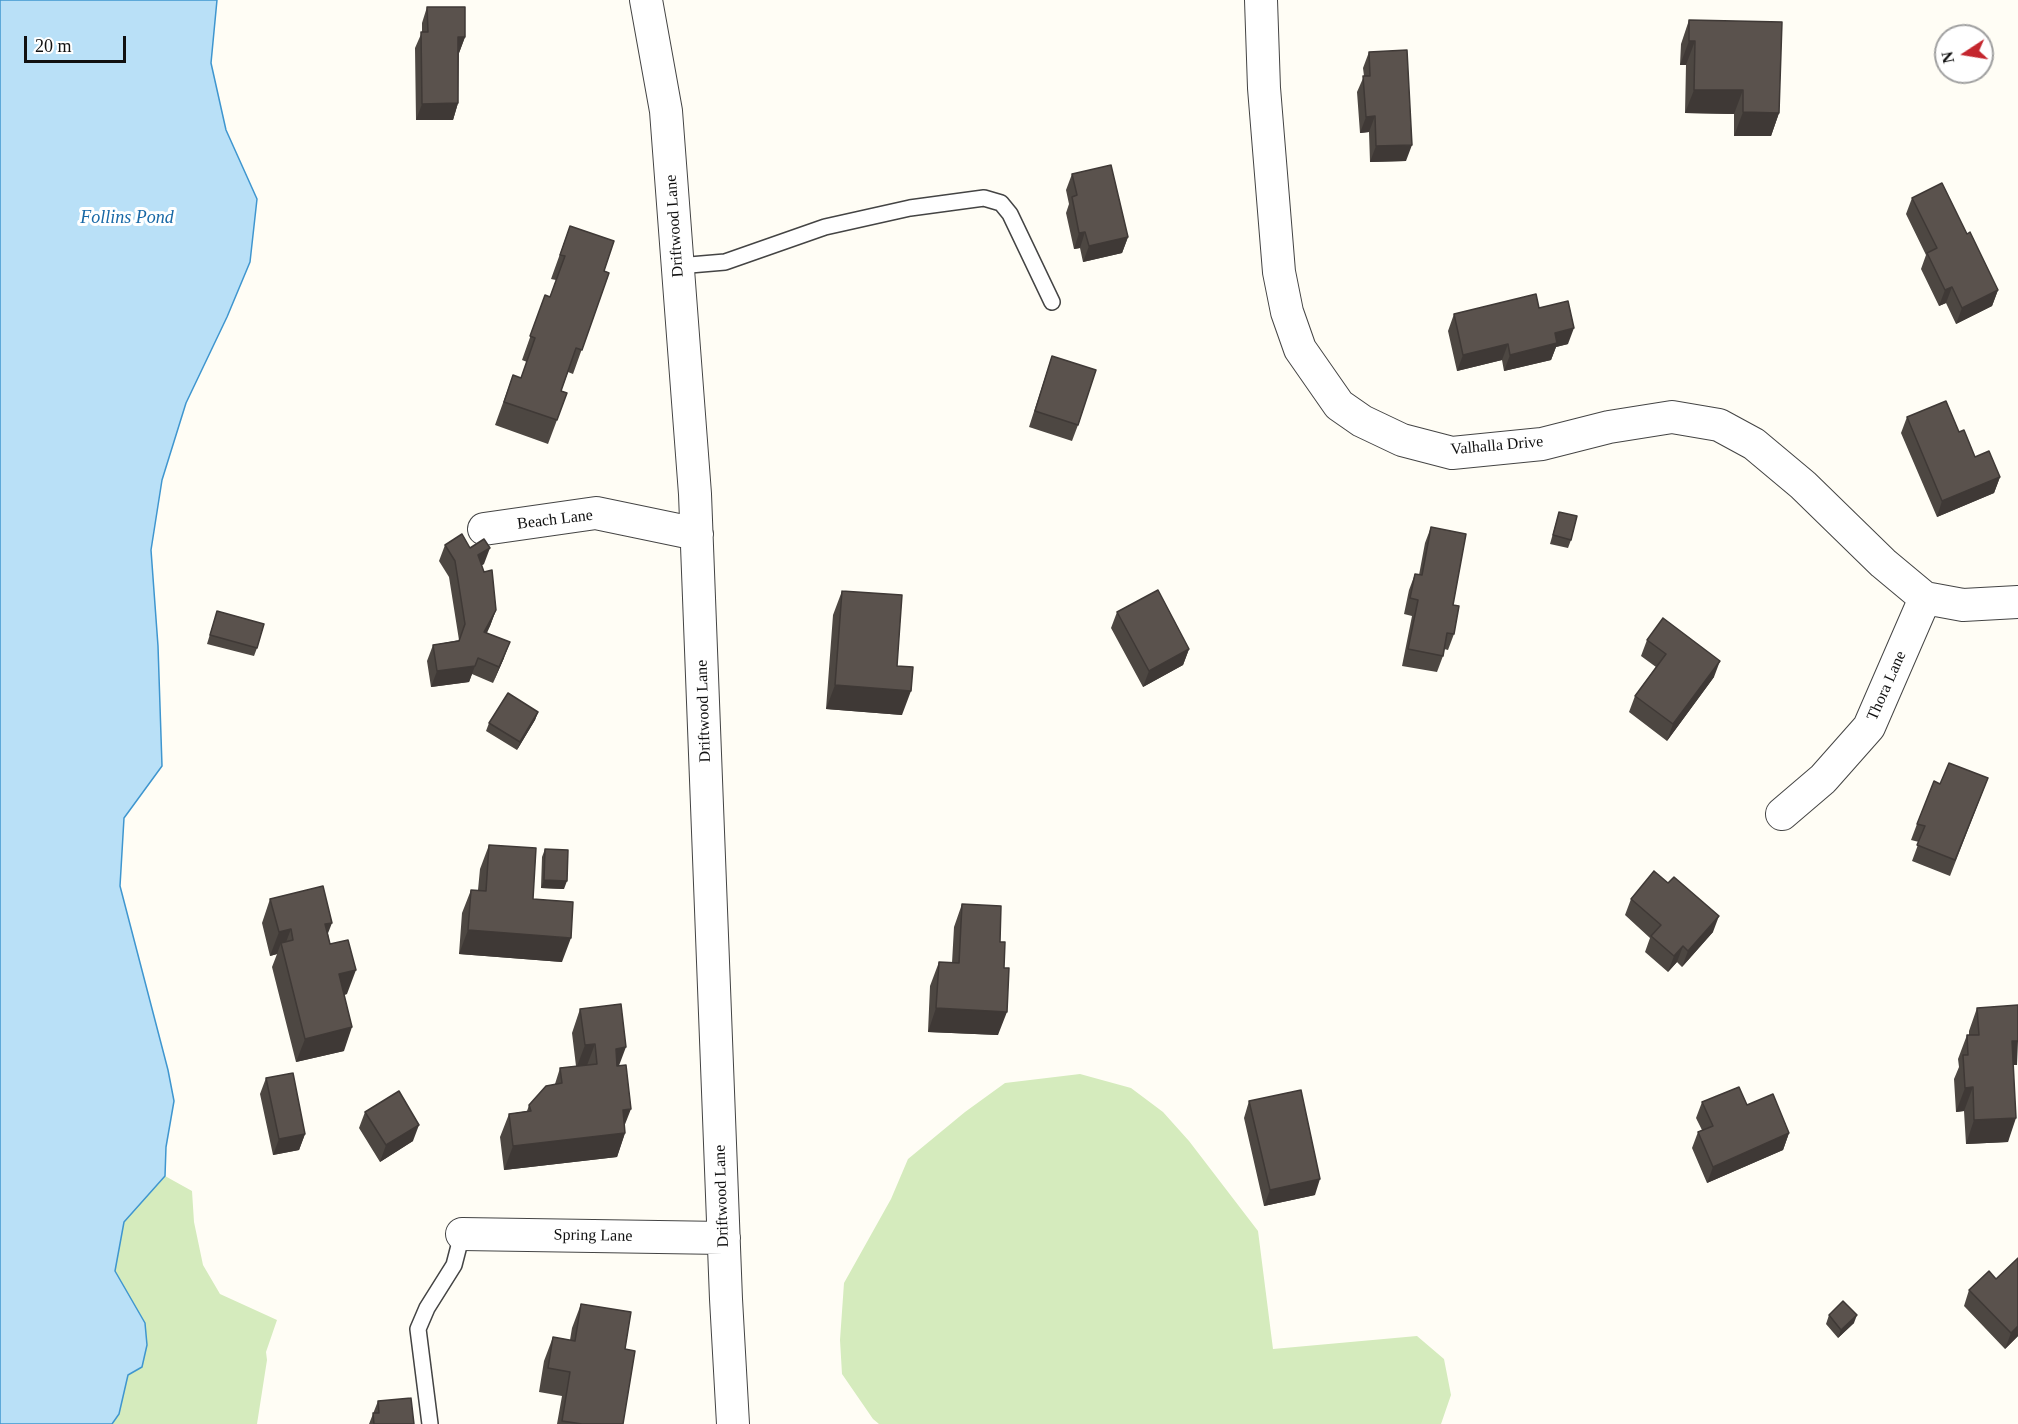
<!DOCTYPE html>
<html>
<head>
<meta charset="utf-8">
<style>
  body { margin:0 }
  #map { position:relative; width:2018px; height:1424px; overflow:hidden; background:#fffdf5; font-family:Georgia,serif }
  canvas { display:block }
  .north { position:absolute; left:1934px; top:24px; width:60px; height:60px; box-sizing:border-box; background:#fff; border:2px solid #a0a0a0; border-radius:50%; rotate:258deg; font-size:16px; font-weight:700; line-height:24px; text-align:center; color:#111 }
  .north::after { content:''; display:block; margin:auto; width:21px; height:27px; background:#c4262e; clip-path:polygon(50% 0,100% 100%,50% 72%,0 100%) }
  .scale { position:absolute; left:24px; top:36px; width:102px; height:27px; box-sizing:border-box; border:3px solid #111; border-top:0; padding-left:8px; font-size:18px; line-height:21px; white-space:nowrap; color:#111; -webkit-text-stroke:4px #fff; paint-order:stroke }
</style>
</head>
<body>
<div id="map">
<canvas width="2018" height="1424"></canvas>
<div class="north">N</div>
<div class="scale">20 m</div>
</div>
<script>
const c = document.querySelector('canvas').getContext('2d');
c.lineJoin = 'round';
function paint(path, color) { c.fillStyle = color; c.fill(path, 'evenodd'); }
const poly = rows => new Path2D(rows.map(r => 'M' + r).join(''));
function strokePath(path, color, width, dash) { c.strokeStyle = color; c.lineWidth = width; c.lineCap = dash ? 'butt' : 'round'; c.setLineDash(dash || []); c.stroke(path); }
function write(font, color, halo, rows, align = 'center') {
  c.font = font + ' Georgia,serif'; c.lineWidth = 6; c.setLineDash([]); c.textBaseline = 'middle'; c.strokeStyle = halo; c.fillStyle = color; for (const [text, x, y, turn = 0] of rows) {
    c.save(); c.translate(x, y); c.rotate((+turn || 0) * Math.PI / 180); c.textAlign = isNaN(turn) ? turn : align; if (halo) c.strokeText(text, 0, 0); c.fillText(text, 0, 0); c.restore();
  }
}
const green = poly([
  [1080,1074,1131,1088,1163,1112,1189,1141,1258,1231,1273,1349,1417,1336,1444,1359,1451,1395,1441,1424,879,1424,873,1419,842,1374,840,1340,844,1283,891,1199,908,1159,965,1112,1005,1083],
  [165,1176,192,1191,194,1222,203,1265,220,1294,277,1320,266,1352,267,1360,257,1424,112,1424,119,1414,128,1375,145,1323,115,1271,124,1222]
]);
const water = poly([
  [0,0,217,0,211,63,226,130,257,199,250,262,227,317,186,403,162,480,151,550,158,646,162,766,124,818,120,886,168,1070,174,1101,166,1147,165,1176,124,1222,115,1271,145,1323,147,1345,142,1367,128,1375,119,1414,112,1424,0,1424,0,0]
]);
const lane = poly([
  [678,266,725,262,825,227,910,208,984,198,1001,203,1010,214,1052,302],
  [430,1424,418,1329,427,1308,454,1265,462,1234]
]);
const street = poly([
  [646,0,666,111,695,494,726,1299,733,1424],
  [1261,0,1264,88,1279,272,1287,312,1300,349,1339,405,1362,421,1402,440,1452,453,1542,444,1609,427,1672,417,1719,425,1754,444,1803,485,1883,563,1925,598,1963,605,2018,602],
  [484,529,596,513,697,534],
  [1782,814,1823,779,1869,727,1925,598],
  [462,1234,724,1238]
]);
const wall = poly([
  [427,7,465,37,459,53,458,103,453,120,416,120,415,48,422,32,422,23],
  [1689,20,1779,113,1771,136,1734,136,1734,114,1685,113,1686,65,1680,65,1681,44],
  [1369,52,1406,161,1370,162,1369,132,1360,133,1357,92,1364,76,1363,68],
  [1072,174,1128,237,1122,253,1083,262,1080,248,1074,249,1066,213,1069,204,1066,190],
  [1912,198,1967,234,1998,290,1992,306,1956,324,1946,303,1939,306,1921,269,1926,255,1906,214],
  [570,226,604,271,609,273,573,374,568,372,561,391,557,420,548,444,495,425,513,375,521,378,527,362,522,360,545,295,550,297,556,280,551,279],
  [1539,308,1568,344,1556,347,1551,360,1504,371,1502,360,1457,371,1448,331,1454,314],
  [1052,356,1078,425,1072,441,1029,427],
  [1907,417,1959,432,1975,457,2000,477,1994,493,1937,517,1901,433],
  [1559,512,1571,540,1568,548,1550,544],
  [1431,527,1453,605,1454,634,1448,650,1444,649,1443,656,1437,672,1402,666,1412,616,1404,614,1409,590,1415,574,1419,575,1425,543],
  [445,545,470,548,484,564,481,565,496,610,490,626,487,633,504,658,493,683,472,674,469,682,431,687,427,661,433,645,459,640,449,577,439,561],
  [842,591,897,666,902,715,826,709,833,615],
  [217,611,257,648,254,656,207,644],
  [1117,612,1189,649,1183,665,1143,687,1111,628],
  [1647,640,1714,677,1667,741,1629,712,1635,696,1656,667,1641,656],
  [538,712,535,720,517,750,486,731,489,723],
  [1988,778,1950,876,1912,861,1919,842,1911,840,1917,824,1940,784],
  [489,845,533,899,562,962,459,954,462,913,471,890,478,890,480,869],
  [545,849,564,889,541,888,542,857],
  [270,899,328,934,330,944,347,994,344,995,344,1051,296,1062,272,967,277,954,270,956,262,923],
  [1631,899,1713,932,1682,967,1677,962,1668,972,1645,952,1650,938,1625,915],
  [962,904,1000,942,998,1035,928,1032,930,986,939,962,952,963,954,927],
  [1977,1008,2017,1065,2014,1065,2008,1142,1966,1144,1964,1111,1956,1112,1954,1079,1959,1067,1958,1059,1967,1035,1969,1035,1969,1031],
  [580,1009,619,1066,625,1133,617,1157,504,1170,500,1137,509,1114,527,1111,529,1105,555,1084,560,1068,576,1066,572,1033],
  [266,1078,305,1134,299,1150,273,1155,260,1094],
  [1249,1101,1315,1195,1264,1206,1244,1118],
  [1702,1102,1747,1105,1789,1133,1783,1150,1707,1183,1692,1148,1698,1132,1702,1130,1696,1118],
  [365,1112,413,1141,380,1162,359,1128],
  [1969,1290,2018,1336,2005,1349,1964,1306],
  [581,1304,625,1349,623,1424,557,1424,562,1396,539,1392,544,1361,553,1337,570,1340,572,1328],
  [1829,1315,1854,1323,1838,1338,1826,1324],
  [378,1401,414,1424,369,1424]
]);
const shadedWall = poly([
  [458,37,465,37,459,53],
  [1689,41,1695,41,1686,65,1680,65],
  [1694,90,1743,90,1734,114,1685,113],
  [458,103,453,120,416,120,422,104],
  [1743,112,1779,113,1771,136,1734,136],
  [1375,116,1369,132,1360,133,1366,117],
  [1412,145,1406,161,1370,162,1376,146],
  [1085,232,1080,248,1074,249,1079,233],
  [1128,237,1122,253,1083,262,1089,246],
  [1952,287,1946,303,1939,306,1945,290],
  [1998,290,1992,306,1956,324,1962,308],
  [1574,328,1568,344,1556,347,1551,360,1504,371,1510,355,1555,333],
  [1508,344,1502,360,1457,371,1463,355],
  [2000,477,1994,493,1937,517,1942,501],
  [490,548,484,564,472,571,478,555],
  [496,610,490,626,478,648,484,632],
  [510,642,504,658,493,683,499,667],
  [1189,649,1183,665,1143,687,1149,671],
  [478,658,469,682,431,687,437,671],
  [1720,661,1714,677,1667,741,1673,724],
  [835,685,911,691,902,715,826,709],
  [538,712,535,720,517,750,520,742],
  [544,880,567,881,564,889,541,888],
  [1719,916,1713,932,1682,967,1688,951],
  [332,923,323,946,325,924],
  [291,929,283,950,281,943,277,954,270,956,279,932],
  [468,930,571,938,562,962,459,954],
  [1683,946,1677,962,1668,972,1674,956],
  [356,970,347,994,331,998,339,974],
  [936,1008,1007,1012,998,1035,928,1032],
  [352,1027,344,1051,296,1062,305,1039],
  [2012,1041,2018,1041,2017,1065,2004,1065],
  [595,1044,586,1068,576,1069,585,1045],
  [626,1047,617,1071,616,1049],
  [1973,1087,1964,1111,1956,1112,1965,1088],
  [631,1109,622,1132,623,1110],
  [2016,1118,2008,1142,1966,1144,1974,1120],
  [419,1125,413,1141,380,1162,386,1145],
  [625,1133,617,1157,504,1170,513,1146],
  [1789,1133,1783,1150,1707,1183,1713,1167],
  [305,1134,299,1150,273,1155,279,1139],
  [1320,1179,1315,1195,1264,1206,1270,1190],
  [1857,1315,1854,1323,1838,1338,1841,1330],
  [2018,1326,2018,1336,2005,1349,2011,1333]
]);
const building = poly([
  [427,7,465,7,465,37,458,37,458,103,422,104,421,32,428,32,427,7],
  [1689,20,1782,22,1779,113,1743,112,1743,90,1694,90,1695,41,1689,41,1689,20],
  [1407,50,1412,145,1376,146,1375,116,1366,117,1363,76,1370,76,1369,52,1407,50],
  [1111,165,1128,237,1089,246,1085,232,1079,233,1072,197,1077,195,1072,174,1111,165],
  [1942,183,1967,234,1970,232,1998,290,1962,308,1952,287,1945,290,1927,253,1937,248,1912,198,1942,183],
  [570,226,614,241,604,271,609,273,582,350,576,348,561,391,567,393,557,420,504,402,513,375,521,378,535,338,530,336,545,295,550,297,565,256,560,255,570,226],
  [1536,294,1539,308,1568,301,1574,328,1555,333,1557,343,1510,355,1508,344,1463,355,1454,314,1536,294],
  [1052,356,1096,370,1078,425,1035,411,1052,356],
  [1946,401,1959,432,1964,430,1975,457,1989,451,2000,477,1942,501,1907,417,1946,401],
  [1559,512,1577,516,1571,540,1553,535,1559,512],
  [1431,527,1466,534,1453,605,1459,606,1454,634,1447,633,1443,656,1408,649,1418,600,1410,598,1415,574,1422,575,1431,527],
  [462,534,470,548,484,539,490,548,478,555,484,572,492,570,496,610,484,632,510,642,499,667,478,658,475,666,437,671,433,645,459,641,465,624,455,561,445,545,462,534],
  [1158,590,1189,649,1149,671,1117,612,1158,590],
  [842,591,902,595,897,666,913,667,911,691,835,685,842,591],
  [217,611,264,624,257,648,210,635,217,611],
  [1663,618,1720,661,1673,724,1635,696,1666,654,1647,640,1663,618],
  [508,693,538,712,520,742,489,723,508,693],
  [1949,763,1988,778,1955,860,1917,845,1925,826,1917,824,1934,781,1940,784,1949,763],
  [489,845,536,848,533,899,573,902,571,938,468,930,471,890,486,891,489,845],
  [545,849,568,850,567,881,544,880,545,849],
  [1654,871,1668,883,1674,877,1719,916,1688,951,1683,946,1674,956,1651,936,1661,925,1631,899,1654,871],
  [323,886,332,923,325,924,330,944,348,940,356,970,339,974,352,1027,305,1039,281,943,293,940,291,929,279,932,270,899,323,886],
  [962,904,1001,906,1000,942,1005,942,1004,968,1009,968,1007,1012,936,1008,939,962,959,963,962,904],
  [621,1004,626,1047,616,1049,617,1066,626,1065,631,1109,623,1110,625,1133,513,1146,509,1114,531,1111,529,1105,546,1086,562,1083,560,1068,597,1064,595,1044,585,1045,580,1009,621,1004],
  [2018,1005,2018,1041,2012,1041,2016,1118,1974,1120,1973,1087,1965,1088,1963,1055,1968,1055,1967,1035,1979,1035,1977,1008,2018,1005],
  [293,1073,305,1134,279,1139,266,1078,293,1073],
  [1739,1087,1747,1105,1773,1094,1789,1133,1713,1167,1698,1132,1713,1126,1702,1102,1739,1087],
  [1301,1090,1320,1179,1270,1190,1249,1101,1301,1090],
  [399,1091,419,1125,386,1145,365,1112,399,1091],
  [2018,1258,2018,1326,2011,1333,1969,1290,1989,1271,1996,1279,2018,1258],
  [1843,1301,1857,1315,1841,1330,1829,1315,1843,1301],
  [581,1304,631,1312,625,1349,635,1351,623,1424,582,1424,562,1421,570,1372,548,1368,553,1337,575,1341,581,1304],
  [411,1398,414,1424,374,1424,373,1413,379,1413,378,1401,411,1398]
]);
const streetNames = [
  ["Driftwood Lane",675,226,-94],
  ["Valhalla Drive",1497,446,-5],
  ["Beach Lane",555,520,-7],
  ["Thora Lane",1887,686,-66],
  ["Driftwood Lane",704,711,-92],
  ["Driftwood Lane",722,1196,-92],
  ["Spring Lane",593,1236,1]
];
const waterNames = [
  ["Follins Pond",127,218]
];
paint(green, '#d5ebbd');
paint(water, '#b9e0f7');
strokePath(water, '#3f96cf', 1.5);
strokePath(lane, '#444', 18);
strokePath(street, '#444', 34);
strokePath(lane, '#fff', 15);
strokePath(street, '#fff', 32);
paint(wall, '#4d4742');
paint(shadedWall, '#3f3936');
paint(building, '#5a524d');
strokePath(building, '#3f3936', 1.5);
write('16px', '#111', '#fff', streetNames);
write('italic 18px', '#1768a6', '#fff', waterNames);
</script>
</body>
</html>
